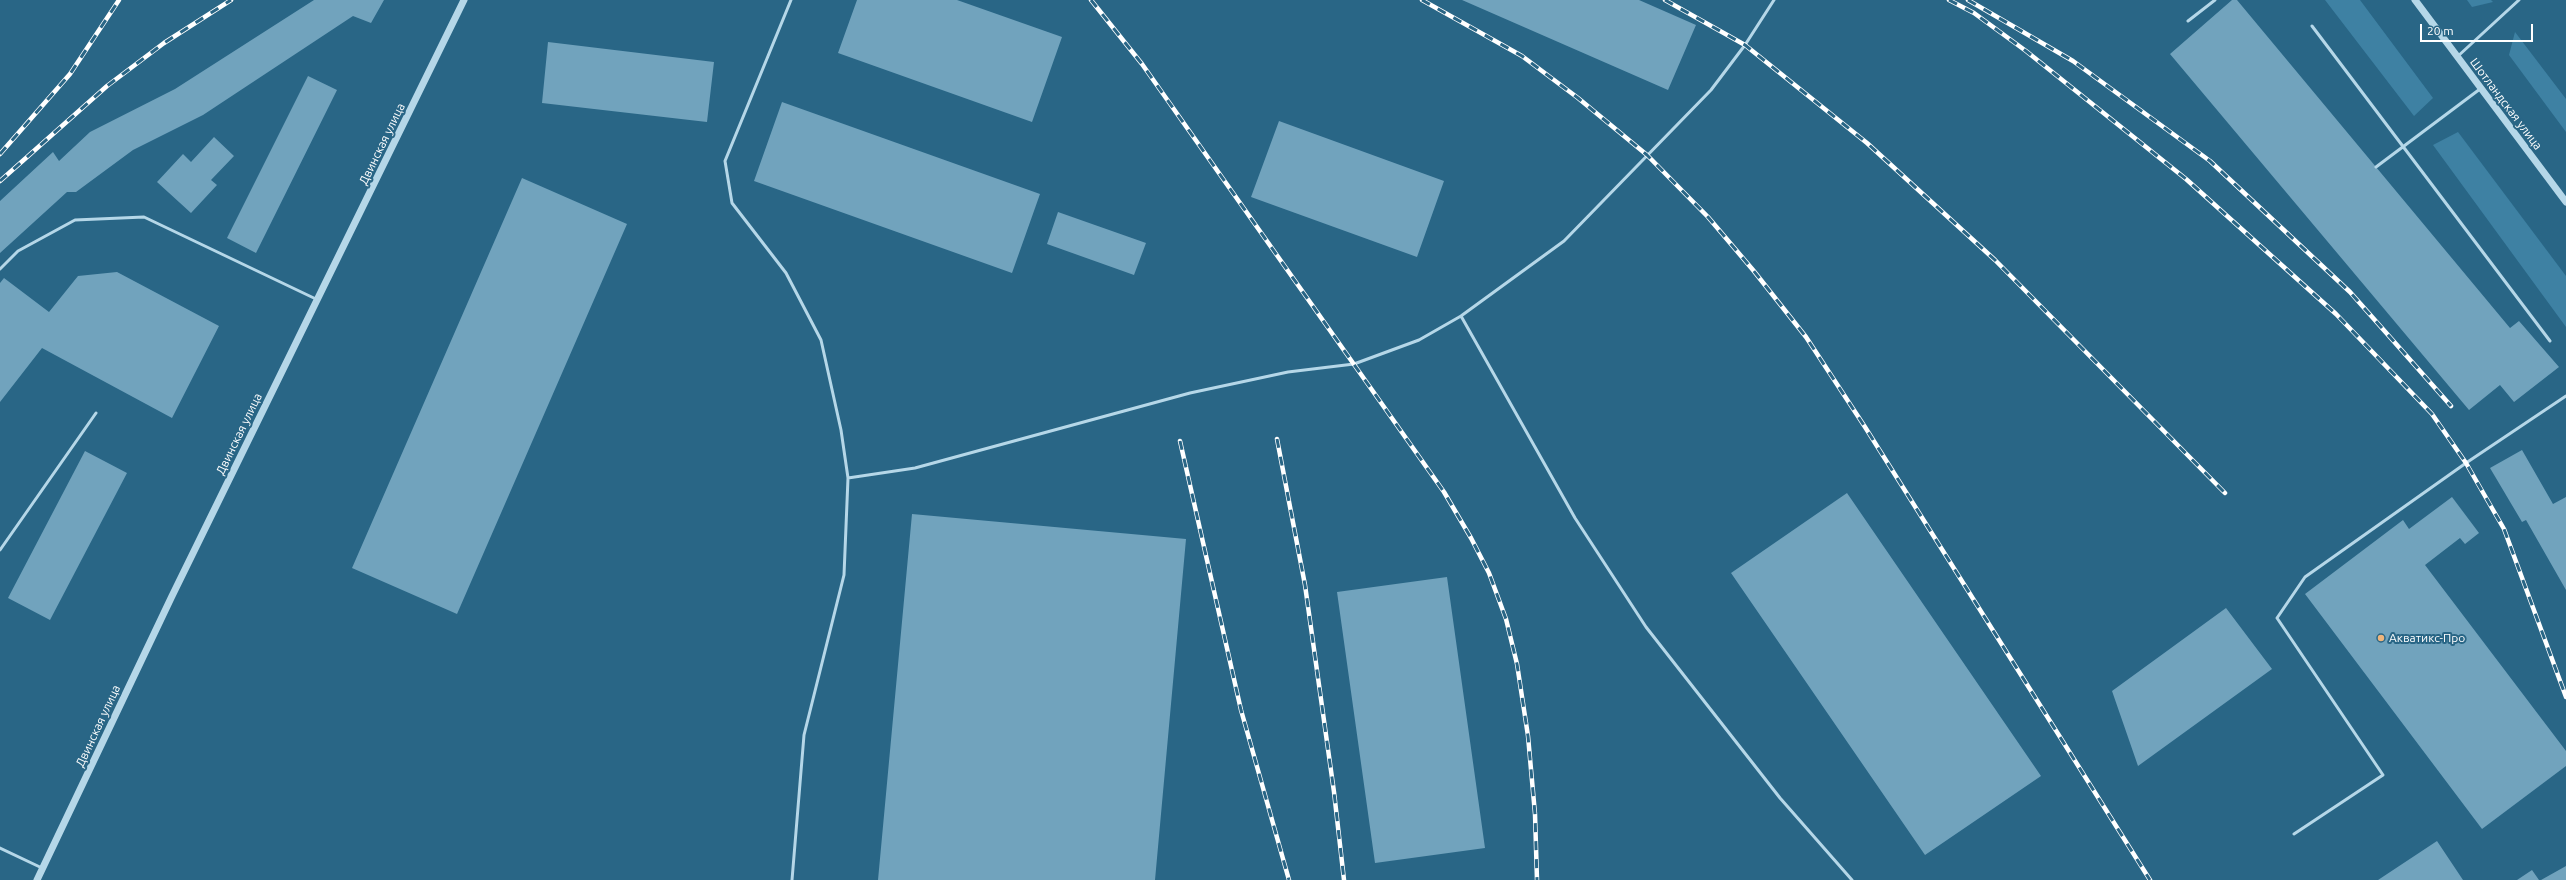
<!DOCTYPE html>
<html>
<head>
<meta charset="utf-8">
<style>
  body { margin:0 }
  #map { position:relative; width:2566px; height:880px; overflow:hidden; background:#296686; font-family:Ubuntu,sans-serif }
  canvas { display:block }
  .scale { position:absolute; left:2420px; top:24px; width:113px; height:18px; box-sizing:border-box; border:2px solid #fff; border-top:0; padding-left:5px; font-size:12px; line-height:14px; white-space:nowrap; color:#fff; -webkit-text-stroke:3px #296686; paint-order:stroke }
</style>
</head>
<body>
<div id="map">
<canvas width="2566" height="880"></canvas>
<div class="scale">20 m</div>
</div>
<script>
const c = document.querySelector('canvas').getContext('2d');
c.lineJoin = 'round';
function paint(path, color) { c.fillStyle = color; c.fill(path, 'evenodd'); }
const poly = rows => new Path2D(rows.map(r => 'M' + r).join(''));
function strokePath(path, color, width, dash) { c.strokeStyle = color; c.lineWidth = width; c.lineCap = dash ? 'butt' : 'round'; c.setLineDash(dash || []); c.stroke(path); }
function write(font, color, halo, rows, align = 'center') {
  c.font = font + ' Ubuntu,sans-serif'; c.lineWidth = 4; c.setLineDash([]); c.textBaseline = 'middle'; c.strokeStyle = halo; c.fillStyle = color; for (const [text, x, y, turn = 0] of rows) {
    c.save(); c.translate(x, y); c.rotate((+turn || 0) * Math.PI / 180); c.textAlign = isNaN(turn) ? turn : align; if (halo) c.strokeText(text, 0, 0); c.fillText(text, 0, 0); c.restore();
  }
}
const green = poly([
  [2325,0,2360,0,2433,98,2414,116],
  [2467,0,2491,0,2493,2,2472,7],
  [2515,32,2566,99,2566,132,2509,55],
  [2458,132,2566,276,2566,327,2433,145]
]);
const building = poly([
  [314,0,384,0,371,23,353,16,203,115,133,150,76,192,67,192,0,253,0,201,53,152,59,161,90,132,175,89],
  [857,0,957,0,1062,37,1032,122,838,53],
  [1462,0,1639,0,1696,25,1668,90],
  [2232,0,2237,0,2510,328,2519,321,2559,367,2514,402,2500,385,2469,410,2170,54],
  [548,42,714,62,707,122,542,103],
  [308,76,337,90,256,253,227,238],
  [782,102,1040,194,1012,273,754,181],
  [1279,121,1444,181,1417,257,1251,197],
  [214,137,234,156,211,180,217,185,191,213,157,182,183,154,191,162],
  [522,178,627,224,457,614,352,568],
  [1058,212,1146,243,1134,275,1047,244],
  [117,272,219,326,172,418,42,348,0,402,0,283,4,278,49,312,78,276],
  [2522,450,2553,504,2566,497,2566,590,2526,520,2522,522,2490,468],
  [85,451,127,473,50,620,8,598],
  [1847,493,2041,776,1925,855,1731,573],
  [2452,497,2479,533,2465,544,2460,538,2425,565,2566,751,2566,766,2482,829,2305,594,2403,520,2409,529],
  [912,514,1186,539,1155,880,878,880],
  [1447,577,1485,848,1375,863,1337,592],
  [2226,608,2272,669,2138,766,2112,691],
  [2437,841,2463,880,2378,880],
  [2566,866,2566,880,2541,880],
  [2532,870,2539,880,2517,880]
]);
const service = poly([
  [791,0,725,161,732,203,786,273,821,340,841,430,848,478,844,575,804,735,792,880],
  [2188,21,2215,0],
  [2312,26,2550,341],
  [2457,57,2519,0],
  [2376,167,2480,89],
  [0,269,18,251,75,220,144,217,318,300],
  [1461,316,1575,518,1646,627,1780,798,1852,880],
  [848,478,915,468,1190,393,1288,372,1354,364,1419,340,1461,316,1564,241,1711,90,1745,45,1774,0],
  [0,550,96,413],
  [2294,834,2383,775,2277,618,2305,577,2466,463,2566,396],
  [0,848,42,868]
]);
const tertiary = poly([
  [2415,0,2566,202],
  [37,880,172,596,464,0]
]);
const rail = poly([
  [1091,0,1142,64,1444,492,1471,538,1489,573,1506,619,1517,664,1528,736,1535,814,1537,880],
  [1422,0,1522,56,1578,98,1647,155,1708,217,1753,270,1806,337,1865,427,2150,880],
  [1665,0,1745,45,1867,143,1995,260,2225,493],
  [1949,0,1974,13,2026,51,2186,179,2336,314,2432,414,2466,463,2504,529,2566,697],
  [1968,0,2073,61,2210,161,2350,292,2451,406],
  [0,154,70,74,119,0],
  [0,181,107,86,164,43,231,0],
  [1277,439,1305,585,1334,792,1344,880],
  [1180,441,1241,710,1289,880]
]);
const markers = [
  [2381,638,4,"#efb57c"]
];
const streetNames = [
  ["Шотландская улица",2506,104,53],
  ["Двинская улица",382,144,-64],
  ["Двинская улица",239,434,-64],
  ["Двинская улица",98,726,-65]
];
const poiNames = [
  ["Акватикс-Про",2389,638]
];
paint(green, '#3e81a3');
paint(building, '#71a3bd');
strokePath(service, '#b5d7e8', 3);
strokePath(tertiary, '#b5d7e8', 7);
strokePath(rail, '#fff', 4.5);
strokePath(rail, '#296686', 3, [9]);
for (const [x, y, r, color] of markers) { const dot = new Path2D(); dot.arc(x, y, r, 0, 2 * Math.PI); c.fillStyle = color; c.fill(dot); strokePath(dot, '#296686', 1.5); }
write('12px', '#fff', '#296686', streetNames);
write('12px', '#fff', '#296686', poiNames, 'left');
</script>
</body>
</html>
